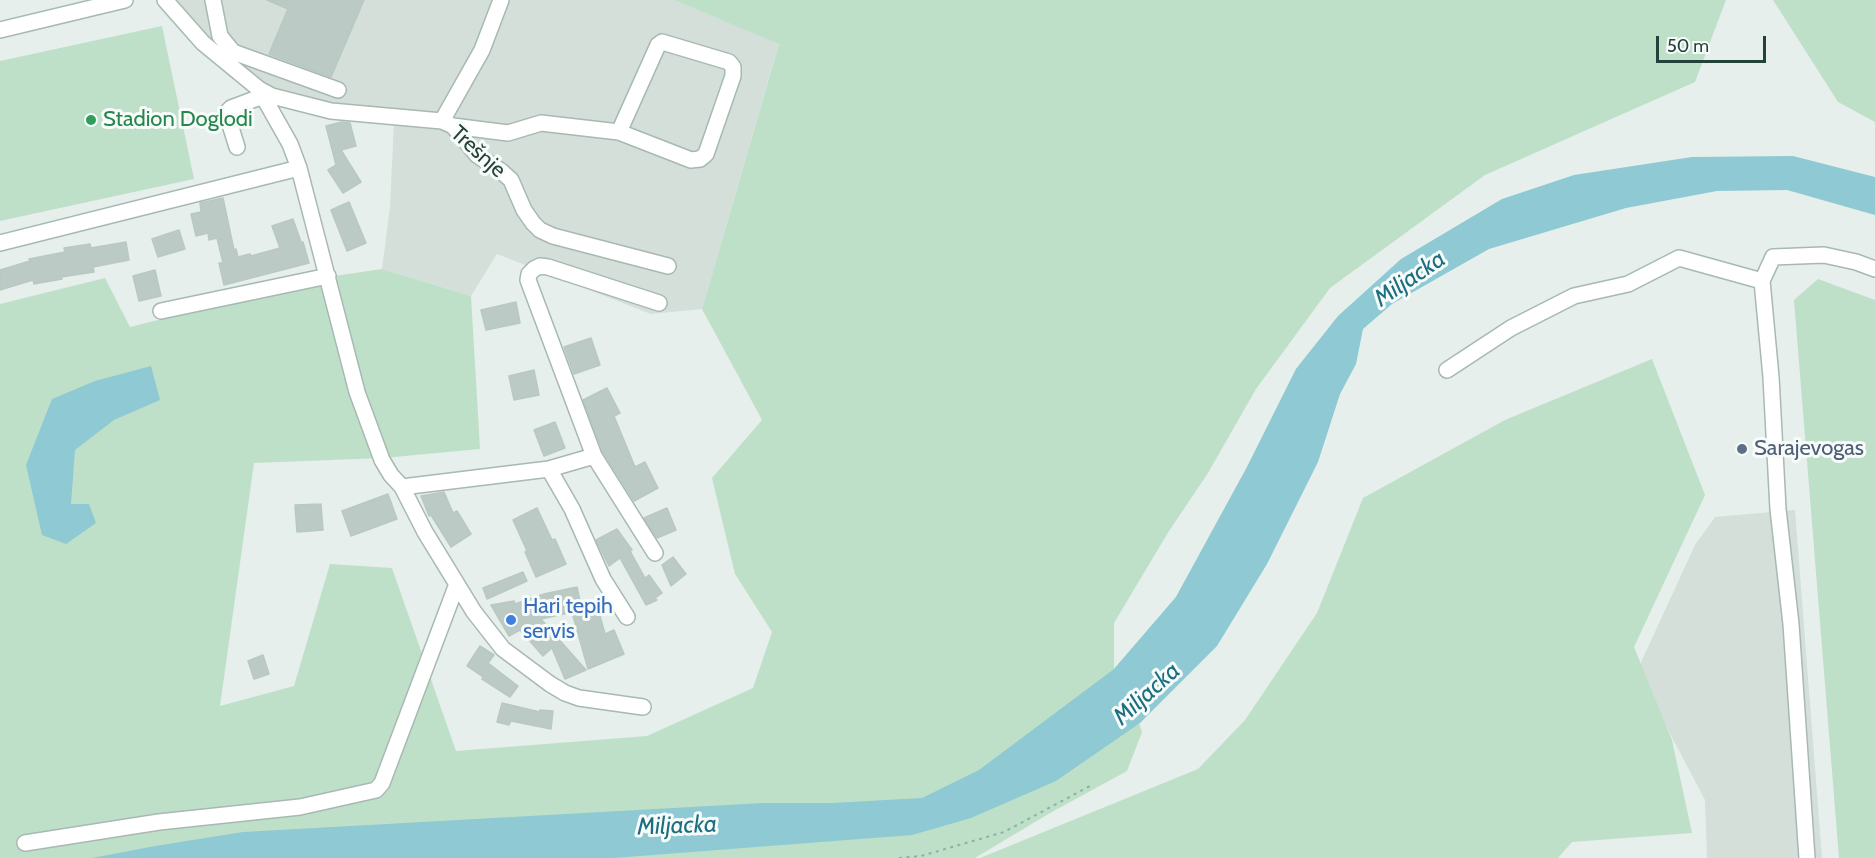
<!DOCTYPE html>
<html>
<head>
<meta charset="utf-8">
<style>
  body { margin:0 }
  #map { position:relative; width:1875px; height:858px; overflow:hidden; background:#e6efeb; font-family:Cabin,sans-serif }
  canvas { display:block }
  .scale { position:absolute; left:1656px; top:36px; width:110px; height:27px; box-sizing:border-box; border:3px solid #24423a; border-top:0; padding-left:8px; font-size:18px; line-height:21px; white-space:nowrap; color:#24423a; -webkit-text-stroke:4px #f7fbf9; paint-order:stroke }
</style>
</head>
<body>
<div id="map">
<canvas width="1875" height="858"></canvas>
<div class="scale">50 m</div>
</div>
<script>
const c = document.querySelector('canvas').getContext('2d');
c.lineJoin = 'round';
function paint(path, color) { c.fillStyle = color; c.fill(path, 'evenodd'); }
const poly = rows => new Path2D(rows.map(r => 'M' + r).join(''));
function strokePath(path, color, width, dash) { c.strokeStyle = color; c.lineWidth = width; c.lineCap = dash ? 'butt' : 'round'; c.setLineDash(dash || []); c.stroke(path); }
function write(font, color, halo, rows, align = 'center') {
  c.font = font + ' Cabin,sans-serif'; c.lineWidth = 6; c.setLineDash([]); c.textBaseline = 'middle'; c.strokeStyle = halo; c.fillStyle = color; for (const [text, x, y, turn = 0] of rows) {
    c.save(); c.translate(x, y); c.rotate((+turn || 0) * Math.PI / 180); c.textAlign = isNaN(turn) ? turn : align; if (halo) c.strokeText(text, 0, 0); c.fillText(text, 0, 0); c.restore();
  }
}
const built = poly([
  [160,0,674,0,779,43,702,309,651,314,497,254,471,296,382,269,390,207,394,122,262,98],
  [1795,510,1822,858,1707,858,1705,800,1637,671,1695,545,1715,517]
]);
const green = poly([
  [674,0,1726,0,1695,82,1485,175,1330,288,1256,389,1208,473,1169,531,1114,623,1114,669,1176,597,1247,467,1296,369,1319,340,1130,693,1142,732,1127,771,1050,813,975,858,0,858,0,304,105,278,130,327,334,276,382,269,471,296,480,449,383,458,254,463,220,706,294,686,330,564,392,568,456,751,647,736,753,688,772,632,735,574,712,478,762,420,702,309,779,44],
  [1773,0,1875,0,1875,122,1838,102],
  [162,26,194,179,0,221,0,61],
  [1818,279,1875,300,1875,858,1839,858,1794,300],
  [1652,359,1705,495,1634,647,1672,740,1692,833,1572,842,1558,858,980,858,1198,769,1245,720,1317,613,1363,498,1505,420]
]);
const water = poly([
  [1793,156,1875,177,1875,215,1787,190,1717,191,1626,208,1489,249,1392,304,1363,329,1356,364,1340,394,1318,462,1267,564,1217,646,1140,723,1056,781,971,818,912,835,614,858,92,858,155,846,243,832,763,803,832,803,922,798,979,770,1114,669,1176,597,1247,467,1296,369,1338,316,1401,259,1502,199,1574,175,1692,157],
  [151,366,160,400,114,420,75,450,71,504,89,504,96,523,66,544,42,535,26,465,52,399,95,381]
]);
const building = poly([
  [267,0,364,0,331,77,269,54,288,9,267,0],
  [342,122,350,123,356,146,341,150,361,182,343,193,328,170,336,165,326,126,342,122],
  [223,198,234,250,236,249,238,257,250,254,251,256,280,248,272,226,293,219,301,242,303,242,309,263,224,285,219,263,223,263,217,238,209,240,208,233,196,236,191,214,201,212,200,203,223,198],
  [349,202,366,243,347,251,331,210,349,202],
  [179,230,185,249,158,257,152,239,179,230],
  [126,242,129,260,93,267,94,272,61,277,62,279,34,284,33,280,0,290,0,270,30,261,29,259,65,252,64,248,90,244,91,248,126,242],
  [155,270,161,296,139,301,133,276,155,270],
  [516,302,520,323,486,330,481,310,516,302],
  [591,338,600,365,574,374,564,347,591,338],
  [534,370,539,395,514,400,509,376,534,370],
  [607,388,620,413,614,416,635,467,645,462,658,488,634,501,603,452,583,400,607,388],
  [555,422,565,448,544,456,534,430,555,422],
  [444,492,453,513,457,511,471,534,451,547,431,515,429,516,421,496,444,492],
  [388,494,397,519,351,536,342,511,388,494],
  [321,504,323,530,297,532,295,505,321,504],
  [537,508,552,540,555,539,566,564,536,577,525,552,527,551,513,520,537,508],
  [667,508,676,530,657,538,644,518,667,508],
  [617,529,632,550,630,551,645,578,649,575,662,593,655,598,657,600,646,605,620,558,609,566,596,540,617,529],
  [673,557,686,574,671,586,662,565,673,557],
  [523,572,527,581,487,599,483,588,523,572],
  [577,587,582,610,541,619,586,670,565,679,552,648,543,656,520,630,509,636,491,605,514,601,515,604,544,594,577,587],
  [598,609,605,634,614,630,624,654,588,669,573,616,598,609],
  [480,646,494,655,488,663,518,686,510,697,482,679,483,677,467,666,480,646],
  [263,655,269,674,254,679,248,661,263,655],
  [502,703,540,712,540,710,553,711,551,729,511,721,509,725,497,722,502,703]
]);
const path = poly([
  [899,858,921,856,1004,832,1090,786]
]);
const minor = poly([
  [165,0,203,43,259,89,272,96,331,111,442,121,453,126,477,155,501,171,511,180,524,210,533,223,540,230,553,236,668,266],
  [213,0,220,36,233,52,338,90],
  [0,30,125,0],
  [259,89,290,144,299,168,357,392,382,460,391,475,402,487,425,532,474,612,503,649,550,684,565,693,579,698,643,707],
  [442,121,482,50,501,0],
  [453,126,508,133,541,123,619,132,691,160,700,159,706,154,733,76,733,67,729,62,662,42,658,45,619,132],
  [237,147,227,115,228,111,231,108,263,96],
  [0,243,299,168],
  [161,311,328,276],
  [1447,370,1511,328,1574,296,1628,284,1679,258,1762,281],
  [594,456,655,553],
  [549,469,572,509,603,579,627,617],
  [402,487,549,469,594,456,528,280,529,274,534,269,540,266,548,267,659,303],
  [25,843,159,822,300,807,376,790,382,783,457,584],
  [1807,858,1791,624,1778,509,1771,377,1762,281,1773,257,1824,255,1856,262,1875,269]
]);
const markers = [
  [91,120,6,"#2e9e5b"],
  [1742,449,6,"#5c6f8a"],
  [511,620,6,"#3f7fe0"]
];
const leisureNames = [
  ["Stadion Doglodi",103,120]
];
const streetNames = [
  ["Trešnje",478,152,42]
];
const serviceNames = [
  ["Sarajevogas",1754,449]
];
const shopNames = [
  ["Hari tepih",523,607],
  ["servis",523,632]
];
const waterNames = [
  ["Miljacka",1410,279,-34],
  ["Miljacka",1147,694,-42],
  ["Miljacka",677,826,-2]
];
paint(built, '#d4dfda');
paint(green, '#bfe0c8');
paint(water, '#8ec9d4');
paint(building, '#bbcac4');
strokePath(building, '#b8c9c2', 1.5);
strokePath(minor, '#a8b8b2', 18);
strokePath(path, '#86b3a5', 2, [3, 4.5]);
strokePath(minor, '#fff', 15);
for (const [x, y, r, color] of markers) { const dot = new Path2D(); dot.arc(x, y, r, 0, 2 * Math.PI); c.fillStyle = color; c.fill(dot); strokePath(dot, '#f7fbf9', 2); }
write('22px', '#27864d', '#f7fbf9', leisureNames, 'left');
write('22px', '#24423a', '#f7fbf9', streetNames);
write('22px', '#4e5e75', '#f7fbf9', serviceNames, 'left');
write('22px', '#366cbe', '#f7fbf9', shopNames, 'left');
write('italic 24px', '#1c6f80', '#f7fbf9', waterNames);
</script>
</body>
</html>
